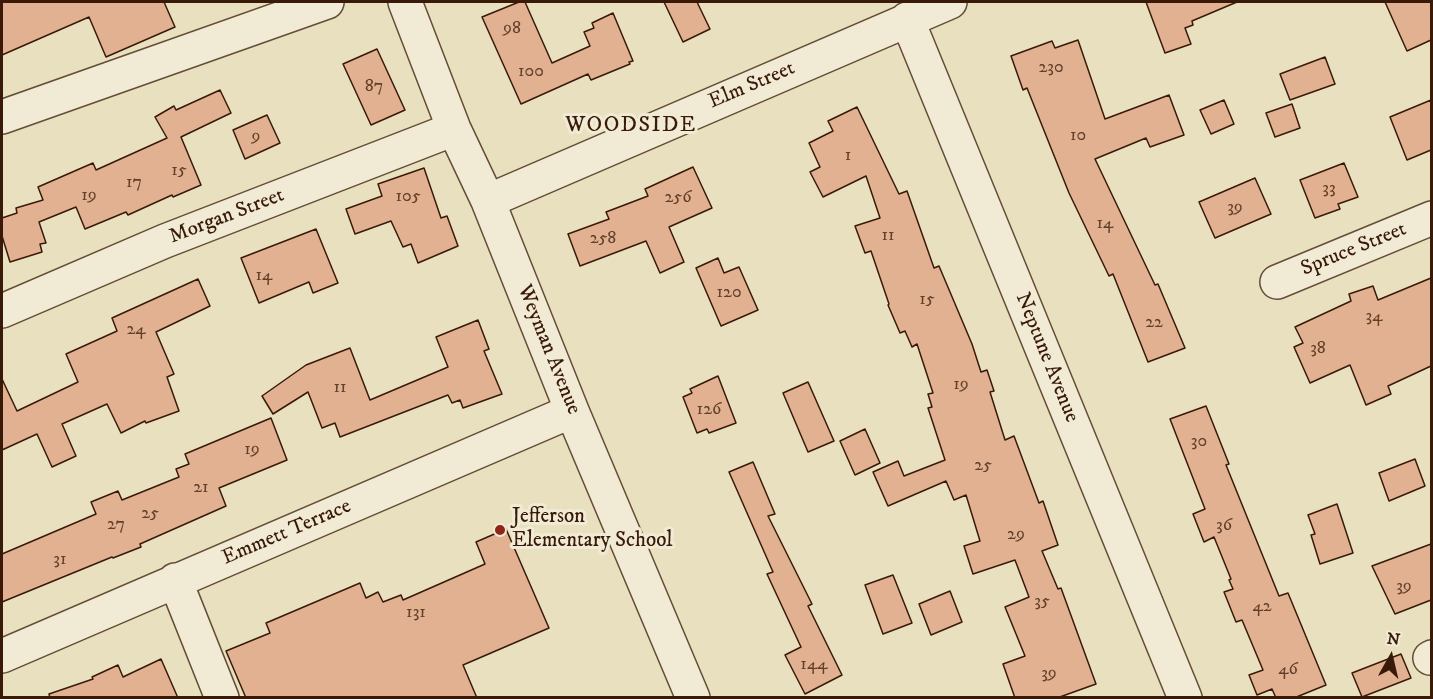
<!DOCTYPE html>
<html>
<head>
<meta charset="utf-8">
<style>
  body { margin:0 }
  #map { position:relative; width:1433px; height:699px; overflow:hidden; background:#e9e0bf; font-family:"IM FELL DW Pica",serif }
  canvas { display:block }
  .frame { position:absolute; inset:0; border:3px solid #391a08; pointer-events:none }
  .north { position:absolute; left:1361px; top:627px; width:60px; height:60px; -webkit-text-stroke:4px #f1ebd5; paint-order:stroke; rotate:8deg; font-size:16px; font-weight:700; line-height:24px; text-align:center; color:#391a08 }
  .north::after { content:''; display:block; margin:auto; width:21px; height:27px; background:#391a08; clip-path:polygon(50% 0,100% 100%,50% 72%,0 100%) }
</style>
</head>
<body>
<div id="map">
<canvas width="1433" height="699"></canvas>
<div class="frame"></div>
<div class="north">N</div>
</div>
<script>
const g = document.querySelector('canvas').getContext('2d');
g.lineJoin = 'round';
function fillPath(path, color) {
  g.fillStyle = color;
  g.fill(path, 'evenodd');
}
function trace(path, color, width, dash) {
  g.strokeStyle = color;
  g.lineWidth = width;
  g.lineCap = dash ? 'butt' : 'round';
  g.setLineDash(dash || []);
  g.stroke(path);
}
function label(font, color, halo, rows, align = 'center') {
  g.font = font + ' "IM FELL DW Pica",serif';
  g.lineWidth = 6;
  g.setLineDash([]);
  g.textBaseline = 'middle';
  g.strokeStyle = halo;
  g.fillStyle = color;
  for (const [text, x, y, turn = 0] of rows) {
    g.save();
    g.translate(x, y);
    g.rotate((+turn || 0) * Math.PI / 180);
    g.textAlign = isNaN(turn) ? turn : align;
    if (halo) g.strokeText(text, 0, 0);
    g.fillText(text, 0, 0);
    g.restore();
  }
}
const building = new Path2D(`
  M 2,2 L 164,2 L 175,27 L 106,57 L 89,17 L 2,55 Z
  M 519,2 L 525,2 L 552,63 L 590,46 L 584,32 L 594,28 L 592,23 L 613,13 L 633,61 L 629,62 L 630,64 L 591,80 L 588,74 L 521,104 L 482,17 Z
  M 664,2 L 697,2 L 710,29 L 683,42 Z
  M 1146,2 L 1237,2 L 1192,21 L 1193,25 L 1185,28 L 1191,44 L 1165,53 Z
  M 1385,2 L 1431,2 L 1431,40 L 1407,51 Z
  M 1078,40 L 1105,119 L 1169,95 L 1184,135 L 1150,147 L 1146,138 L 1095,159 L 1155,285 L 1158,284 L 1185,348 L 1148,362 L 1113,274 L 1109,276 L 1069,193 L 1027,88 L 1023,90 L 1011,56 L 1052,41 L 1055,48 Z
  M 377,49 L 405,110 L 371,125 L 343,64 Z
  M 1325,57 L 1335,84 L 1290,100 L 1280,74 Z
  M 220,90 L 231,113 L 181,137 L 201,185 L 173,197 L 172,195 L 128,215 L 126,212 L 85,229 L 76,207 L 39,222 L 46,243 L 40,244 L 42,252 L 10,262 L 2,236 L 2,218 L 17,213 L 16,208 L 43,200 L 38,187 L 93,163 L 96,170 L 167,138 L 155,117 L 174,106 L 176,110 Z
  M 1224,100 L 1234,124 L 1211,134 L 1200,110 Z
  M 1431,100 L 1431,150 L 1407,160 L 1390,117 Z
  M 1292,104 L 1300,128 L 1275,137 L 1266,113 Z
  M 857,107 L 899,194 L 907,191 L 934,268 L 939,266 L 972,344 L 981,372 L 987,370 L 994,391 L 990,392 L 1005,440 L 1014,436 L 1039,503 L 1043,501 L 1058,545 L 1042,551 L 1058,589 L 1061,588 L 1096,684 L 1057,698 L 1015,698 L 1003,664 L 1025,656 L 1005,607 L 1029,597 L 1015,560 L 973,574 L 964,546 L 980,541 L 966,495 L 954,500 L 946,481 L 888,506 L 873,472 L 898,461 L 904,476 L 945,460 L 928,408 L 932,407 L 928,394 L 933,393 L 917,344 L 912,347 L 905,331 L 900,333 L 888,305 L 889,304 L 871,251 L 865,253 L 855,226 L 880,218 L 866,176 L 823,197 L 810,172 L 820,167 L 809,143 L 833,131 L 828,121 Z
  M 267,115 L 280,143 L 245,159 L 233,130 Z
  M 1344,163 L 1358,197 L 1338,204 L 1340,209 L 1315,218 L 1300,180 Z
  M 693,167 L 712,208 L 669,227 L 684,262 L 660,273 L 646,241 L 580,266 L 568,234 L 609,219 L 606,212 L 648,196 L 645,189 Z
  M 424,168 L 441,218 L 447,216 L 458,246 L 418,263 L 411,244 L 403,247 L 391,221 L 355,234 L 346,209 L 382,196 L 378,184 Z
  M 1255,178 L 1271,214 L 1215,238 L 1199,202 Z
  M 316,229 L 338,283 L 313,293 L 309,282 L 259,303 L 241,258 Z
  M 718,258 L 724,273 L 739,267 L 758,310 L 721,326 L 696,268 Z
  M 1431,278 L 1431,366 L 1388,386 L 1391,394 L 1366,405 L 1350,365 L 1310,383 L 1294,347 L 1303,343 L 1295,327 L 1351,301 L 1349,294 L 1373,286 L 1378,300 Z
  M 198,279 L 210,306 L 156,332 L 174,374 L 167,377 L 179,411 L 146,423 L 145,421 L 121,433 L 107,404 L 62,424 L 76,456 L 52,467 L 37,434 L 2,450 L 2,379 L 17,411 L 78,382 L 66,354 L 117,331 L 112,318 Z
  M 478,320 L 489,349 L 484,351 L 502,394 L 463,408 L 460,400 L 452,403 L 448,395 L 340,437 L 335,423 L 322,428 L 308,392 L 273,414 L 262,396 L 306,365 L 350,348 L 370,400 L 448,367 L 436,337 Z
  M 718,376 L 736,423 L 709,433 L 707,429 L 697,433 L 683,397 L 692,393 L 690,389 Z
  M 808,382 L 834,441 L 808,452 L 783,393 Z
  M 1206,406 L 1229,464 L 1226,465 L 1279,596 L 1288,593 L 1326,685 L 1294,698 L 1276,698 L 1272,689 L 1257,695 L 1249,675 L 1263,670 L 1242,620 L 1236,622 L 1224,592 L 1233,589 L 1229,580 L 1231,579 L 1214,537 L 1204,542 L 1193,514 L 1205,509 L 1170,419 Z
  M 271,418 L 287,460 L 219,488 L 226,506 L 140,544 L 141,547 L 113,558 L 112,557 L 2,602 L 2,554 L 96,514 L 91,502 L 118,491 L 122,500 L 179,477 L 176,469 L 189,464 L 185,454 Z
  M 865,429 L 880,463 L 855,475 L 840,441 Z
  M 1415,459 L 1425,486 L 1389,501 L 1379,473 Z
  M 753,462 L 775,514 L 768,516 L 812,604 L 808,606 L 842,675 L 805,694 L 785,655 L 801,647 L 767,574 L 773,572 L 729,472 Z
  M 1337,504 L 1353,553 L 1320,564 L 1311,535 L 1315,534 L 1308,515 Z
  M 506,529 L 549,628 L 463,665 L 477,698 L 246,698 L 226,651 L 270,633 L 266,623 L 360,583 L 366,598 L 378,592 L 383,602 L 401,595 L 403,600 L 485,564 L 476,542 Z
  M 1431,544 L 1431,600 L 1395,614 L 1372,566 Z
  M 893,575 L 912,623 L 883,634 L 865,585 Z
  M 950,591 L 962,622 L 931,635 L 919,604 Z
  M 1401,654 L 1411,678 L 1362,697 L 1352,673 Z
  M 161,659 L 178,698 L 50,698 L 49,694 L 93,679 L 92,677 L 118,665 L 123,677 Z`);
const minor = new Path2D(`
  M 405,2 L 454,129 L 488,201 L 572,411 L 693,698
  M 907,19 L 1185,698
  M 2,117 L 327,2
  M 488,201 L 950,2
  M 1277,282 L 1432,218
  M 2,311 L 165,241 L 454,129
  M 175,580 L 222,698
  M 2,656 L 572,411
  M 1430,658 L 1432,657`);
const markers = [
  [500,530,6,"#8f2418"]
];
const numberNames = [
  ["98",512,29],
  ["230",1051,68],
  ["100",531,72],
  ["87",374,87],
  ["10",1078,136],
  ["9",256,137],
  ["1",848,156],
  ["15",179,171],
  ["17",134,183],
  ["33",1329,189],
  ["19",89,196],
  ["105",408,197],
  ["256",678,198],
  ["39",1235,208],
  ["14",1105,224],
  ["11",888,236],
  ["258",603,239],
  ["14",264,276],
  ["120",729,293],
  ["15",927,300],
  ["34",1374,317],
  ["22",1154,323],
  ["24",136,330],
  ["38",1318,349],
  ["19",961,385],
  ["11",340,388],
  ["126",709,410],
  ["30",1199,442],
  ["19",252,450],
  ["25",983,466],
  ["21",201,488],
  ["25",150,514],
  ["27",116,525],
  ["36",1224,526],
  ["29",1016,535],
  ["31",60,560],
  ["39",1404,587],
  ["35",1042,602],
  ["42",1262,607],
  ["131",416,613],
  ["144",814,665],
  ["46",1288,670],
  ["39",1049,674]
];
const streetNames = [
  ["Elm Street",752,86,-23],
  ["Morgan Street",227,217,-21],
  ["Spruce Street",1354,250,-22],
  ["Weyman Avenue",548,350,68],
  ["Neptune Avenue",1046,358,68],
  ["Emmett Terrace",287,533,-23]
];
const poiNames = [
  ["Jefferson",512,518],
  ["Elementary School",512,542]
];
const neighbourhoodNames = [
  ["WOODSIDE",631,126]
];
fillPath(building, '#e1b191');
trace(building, '#391a08', 1.5);
trace(minor, '#654c36', 36);
trace(minor, '#f1ebd5', 33);
for (const [x, y, r, color] of markers) {
  const dot = new Path2D();
  dot.arc(x, y, r, 0, 2 * Math.PI);
  g.fillStyle = color;
  g.fill(dot);
  trace(dot, '#f1ebd5', 2);
}
label('18px', '#63402a', null, numberNames);
label('21px', '#391a08', '#f1ebd5', streetNames);
label('21px', '#391a08', '#f1ebd5', poiNames, 'left');
g.letterSpacing = '1.5px';
label('22px', '#391a08', '#f1ebd5', neighbourhoodNames);
g.letterSpacing = '0px';
</script>
</body>
</html>
